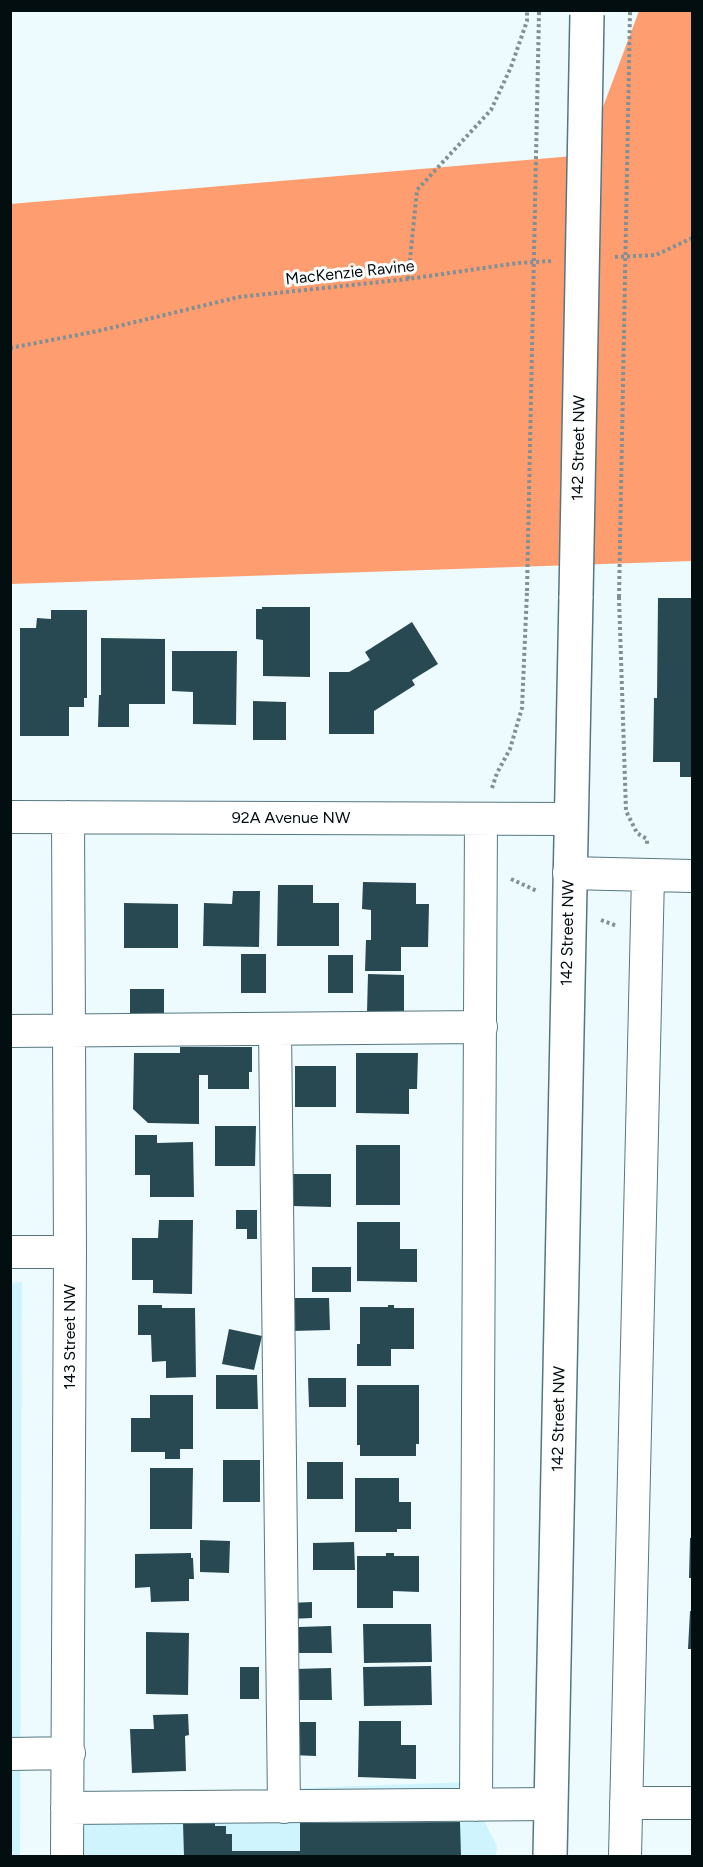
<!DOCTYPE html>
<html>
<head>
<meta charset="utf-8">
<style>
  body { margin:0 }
  #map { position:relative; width:703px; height:1867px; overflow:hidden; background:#edfbff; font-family:Figtree,sans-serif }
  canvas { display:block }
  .frame { position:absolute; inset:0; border:12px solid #030e11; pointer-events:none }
</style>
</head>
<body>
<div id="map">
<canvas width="703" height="1867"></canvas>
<div class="frame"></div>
</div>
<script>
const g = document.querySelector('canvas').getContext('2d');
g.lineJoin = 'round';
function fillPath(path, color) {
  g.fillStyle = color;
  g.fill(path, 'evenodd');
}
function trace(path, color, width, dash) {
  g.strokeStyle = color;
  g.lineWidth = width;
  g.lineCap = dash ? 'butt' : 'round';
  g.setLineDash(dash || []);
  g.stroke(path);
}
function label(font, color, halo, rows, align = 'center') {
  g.font = font + ' Figtree,sans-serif';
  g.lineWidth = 6;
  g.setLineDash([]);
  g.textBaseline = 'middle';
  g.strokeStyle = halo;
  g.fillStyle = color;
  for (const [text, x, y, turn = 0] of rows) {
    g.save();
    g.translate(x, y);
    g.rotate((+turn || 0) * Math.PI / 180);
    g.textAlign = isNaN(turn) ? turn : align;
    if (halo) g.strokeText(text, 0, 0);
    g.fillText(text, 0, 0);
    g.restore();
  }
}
const built = new Path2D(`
  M 22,1282 L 20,1856 L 10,1856 L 10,1283 Z
  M 468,1782 L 476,1805 L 497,1846 L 496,1856 L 83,1856 L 82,1796 Z`);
const forest = new Path2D(`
  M 639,11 L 692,11 L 692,561 L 11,584 L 10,204 L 585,155 Z`);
const building = new Path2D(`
  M 658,598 L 692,598 L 692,777 L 680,777 L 680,762 L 653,762 L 654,698 L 657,698 Z
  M 262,607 L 310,607 L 310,677 L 263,676 L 263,640 L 256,639 L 256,609 L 262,609 Z
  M 51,610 L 87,610 L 87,698 L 84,698 L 84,707 L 69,707 L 69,736 L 20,736 L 20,628 L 36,628 L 37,618 L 51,619 Z
  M 412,622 L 438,664 L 412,680 L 415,685 L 374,711 L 374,734 L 329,734 L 329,672 L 349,672 L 370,660 L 365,652 Z
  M 101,638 L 165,639 L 165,704 L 129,704 L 129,727 L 98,727 L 99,695 L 101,695 Z
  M 172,651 L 237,651 L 236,725 L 193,724 L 193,692 L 172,691 Z
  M 253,701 L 286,702 L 286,740 L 253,740 Z
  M 363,882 L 416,883 L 416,904 L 429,904 L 428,947 L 401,947 L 401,971 L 365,971 L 366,940 L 371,940 L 371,910 L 362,909 Z
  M 278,885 L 313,885 L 313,903 L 339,903 L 339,946 L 277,946 Z
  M 233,891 L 260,891 L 259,947 L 203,946 L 204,903 L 232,904 Z
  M 124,903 L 178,904 L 178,948 L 124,948 Z
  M 241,954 L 266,954 L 266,993 L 241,993 Z
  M 328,955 L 353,955 L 353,993 L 328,993 Z
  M 368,974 L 404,975 L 404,1012 L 367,1012 Z
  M 130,989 L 164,989 L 164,1014 L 130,1013 Z
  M 180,1047 L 252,1047 L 252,1072 L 249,1072 L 249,1089 L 208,1089 L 208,1075 L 199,1075 L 199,1124 L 148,1123 L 133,1109 L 134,1053 L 180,1053 Z
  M 356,1053 L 418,1053 L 417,1089 L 409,1089 L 409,1114 L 356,1113 Z
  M 295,1066 L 336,1066 L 336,1107 L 295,1107 Z
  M 215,1126 L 256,1126 L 255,1166 L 215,1166 Z
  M 135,1135 L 157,1135 L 157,1143 L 193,1142 L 194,1197 L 150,1197 L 150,1175 L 135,1175 Z
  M 356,1145 L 400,1145 L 400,1205 L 356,1205 Z
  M 292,1174 L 331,1174 L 331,1207 L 292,1206 Z
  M 236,1210 L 257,1210 L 257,1239 L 247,1239 L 247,1229 L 236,1229 Z
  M 159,1220 L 193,1220 L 192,1294 L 153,1293 L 153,1280 L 132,1280 L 132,1238 L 158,1238 Z
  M 357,1222 L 400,1222 L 400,1249 L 417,1249 L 417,1282 L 357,1281 Z
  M 312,1267 L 351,1267 L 351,1292 L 312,1292 Z
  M 292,1298 L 329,1298 L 330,1330 L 292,1331 Z
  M 138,1305 L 162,1305 L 162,1308 L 195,1308 L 196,1377 L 166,1378 L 166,1361 L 152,1362 L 151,1335 L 138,1335 Z
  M 388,1305 L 394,1305 L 394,1308 L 414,1308 L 414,1349 L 391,1349 L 391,1366 L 357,1366 L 357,1344 L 360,1344 L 360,1307 L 388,1307 Z
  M 229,1329 L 262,1336 L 254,1370 L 222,1364 Z
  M 216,1375 L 257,1375 L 258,1409 L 216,1409 Z
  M 308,1378 L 346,1378 L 346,1407 L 309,1407 Z
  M 357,1385 L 419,1385 L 419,1444 L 416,1444 L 416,1456 L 360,1456 L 360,1445 L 357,1445 Z
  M 150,1395 L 193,1395 L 193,1449 L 180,1449 L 180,1459 L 165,1459 L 165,1452 L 131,1452 L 131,1418 L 150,1418 Z
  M 223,1460 L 260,1460 L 260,1502 L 223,1502 Z
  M 307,1462 L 343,1462 L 343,1499 L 307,1499 Z
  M 150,1468 L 193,1468 L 192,1529 L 150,1529 Z
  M 355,1478 L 399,1478 L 399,1502 L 411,1502 L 411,1529 L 397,1529 L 397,1532 L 355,1532 Z
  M 690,1538 L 692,1538 L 692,1578 L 689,1578 Z
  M 200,1540 L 230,1541 L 229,1573 L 200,1572 Z
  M 354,1542 L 355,1570 L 313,1570 L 313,1543 Z
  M 191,1553 L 191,1558 L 193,1558 L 194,1579 L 189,1579 L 189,1601 L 151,1602 L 150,1587 L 135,1588 L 135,1554 Z
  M 386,1553 L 394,1553 L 394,1556 L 419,1556 L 419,1592 L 393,1591 L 393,1608 L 357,1608 L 357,1556 L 386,1556 Z
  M 312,1602 L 312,1618 L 290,1619 L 290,1603 Z
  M 690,1611 L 692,1611 L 692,1649 L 688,1649 Z
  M 363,1624 L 431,1624 L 432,1662 L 364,1663 Z
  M 331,1626 L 332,1653 L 298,1653 L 298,1627 Z
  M 146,1632 L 189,1633 L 188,1695 L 146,1694 Z
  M 431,1666 L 432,1705 L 364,1706 L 363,1667 Z
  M 240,1667 L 259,1667 L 259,1699 L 240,1699 Z
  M 331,1668 L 332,1700 L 295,1700 L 295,1669 Z
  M 188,1714 L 189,1735 L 185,1736 L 186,1771 L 132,1773 L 130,1729 L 154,1729 L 153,1715 Z
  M 359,1721 L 401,1721 L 401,1745 L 416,1745 L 416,1779 L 358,1777 Z
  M 292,1722 L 316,1722 L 316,1756 L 292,1755 Z
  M 460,1822 L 461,1856 L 184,1856 L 183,1823 L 215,1823 L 215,1826 L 226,1826 L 226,1834 L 232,1834 L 232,1851 L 300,1851 L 300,1823 Z`);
const path = new Path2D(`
  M 630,12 L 630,10
  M 539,13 L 539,10
  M 615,257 L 656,255 L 692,238
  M 408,279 L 417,190 L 491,110 L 511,67 L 527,21 L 527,10
  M 10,348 L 98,331 L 239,297 L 408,279 L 518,263 L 551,261
  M 619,597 L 626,811 L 637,833 L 647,839 L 647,845
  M 492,788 L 497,773 L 510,749 L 522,708 L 527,591
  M 511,879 L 537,891
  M 601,920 L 617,926`);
const minor = new Path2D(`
  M 10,817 L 571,819
  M 569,873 L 692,876
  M 275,1029 L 284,1807
  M 10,1031 L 481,1027
  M 10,1252 L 70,1252
  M 10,1754 L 69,1753
  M 626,1803 L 692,1803
  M 476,1805 L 481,819
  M 67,1808 L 551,1804
  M 67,1856 L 70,1252 L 68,817
  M 625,1856 L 648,876`);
const major = new Path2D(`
  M 550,1856 L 576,596`);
const pathBridge = new Path2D(`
  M 527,591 L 539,13
  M 619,597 L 630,12`);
const majorBridge = new Path2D(`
  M 576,596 L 587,15`);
const streetNames = [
  ["MacKenzie Ravine",350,273,-6],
  ["142 Street NW",579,448,-89],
  ["92A Avenue NW",291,818],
  ["142 Street NW",568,933,-89],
  ["143 Street NW",70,1337,-90],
  ["142 Street NW",559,1419,-89]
];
fillPath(built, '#cff4fe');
fillPath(forest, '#fe9e70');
fillPath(building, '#284951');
trace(minor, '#567780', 34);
trace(major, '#567780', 36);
trace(path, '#828f93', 4, [3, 3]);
trace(minor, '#fff', 32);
trace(major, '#fff', 33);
trace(majorBridge, '#567780', 36, []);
trace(pathBridge, '#828f93', 4, [3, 3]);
trace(majorBridge, '#fff', 33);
label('16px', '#030e11', '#fff', streetNames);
</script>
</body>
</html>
